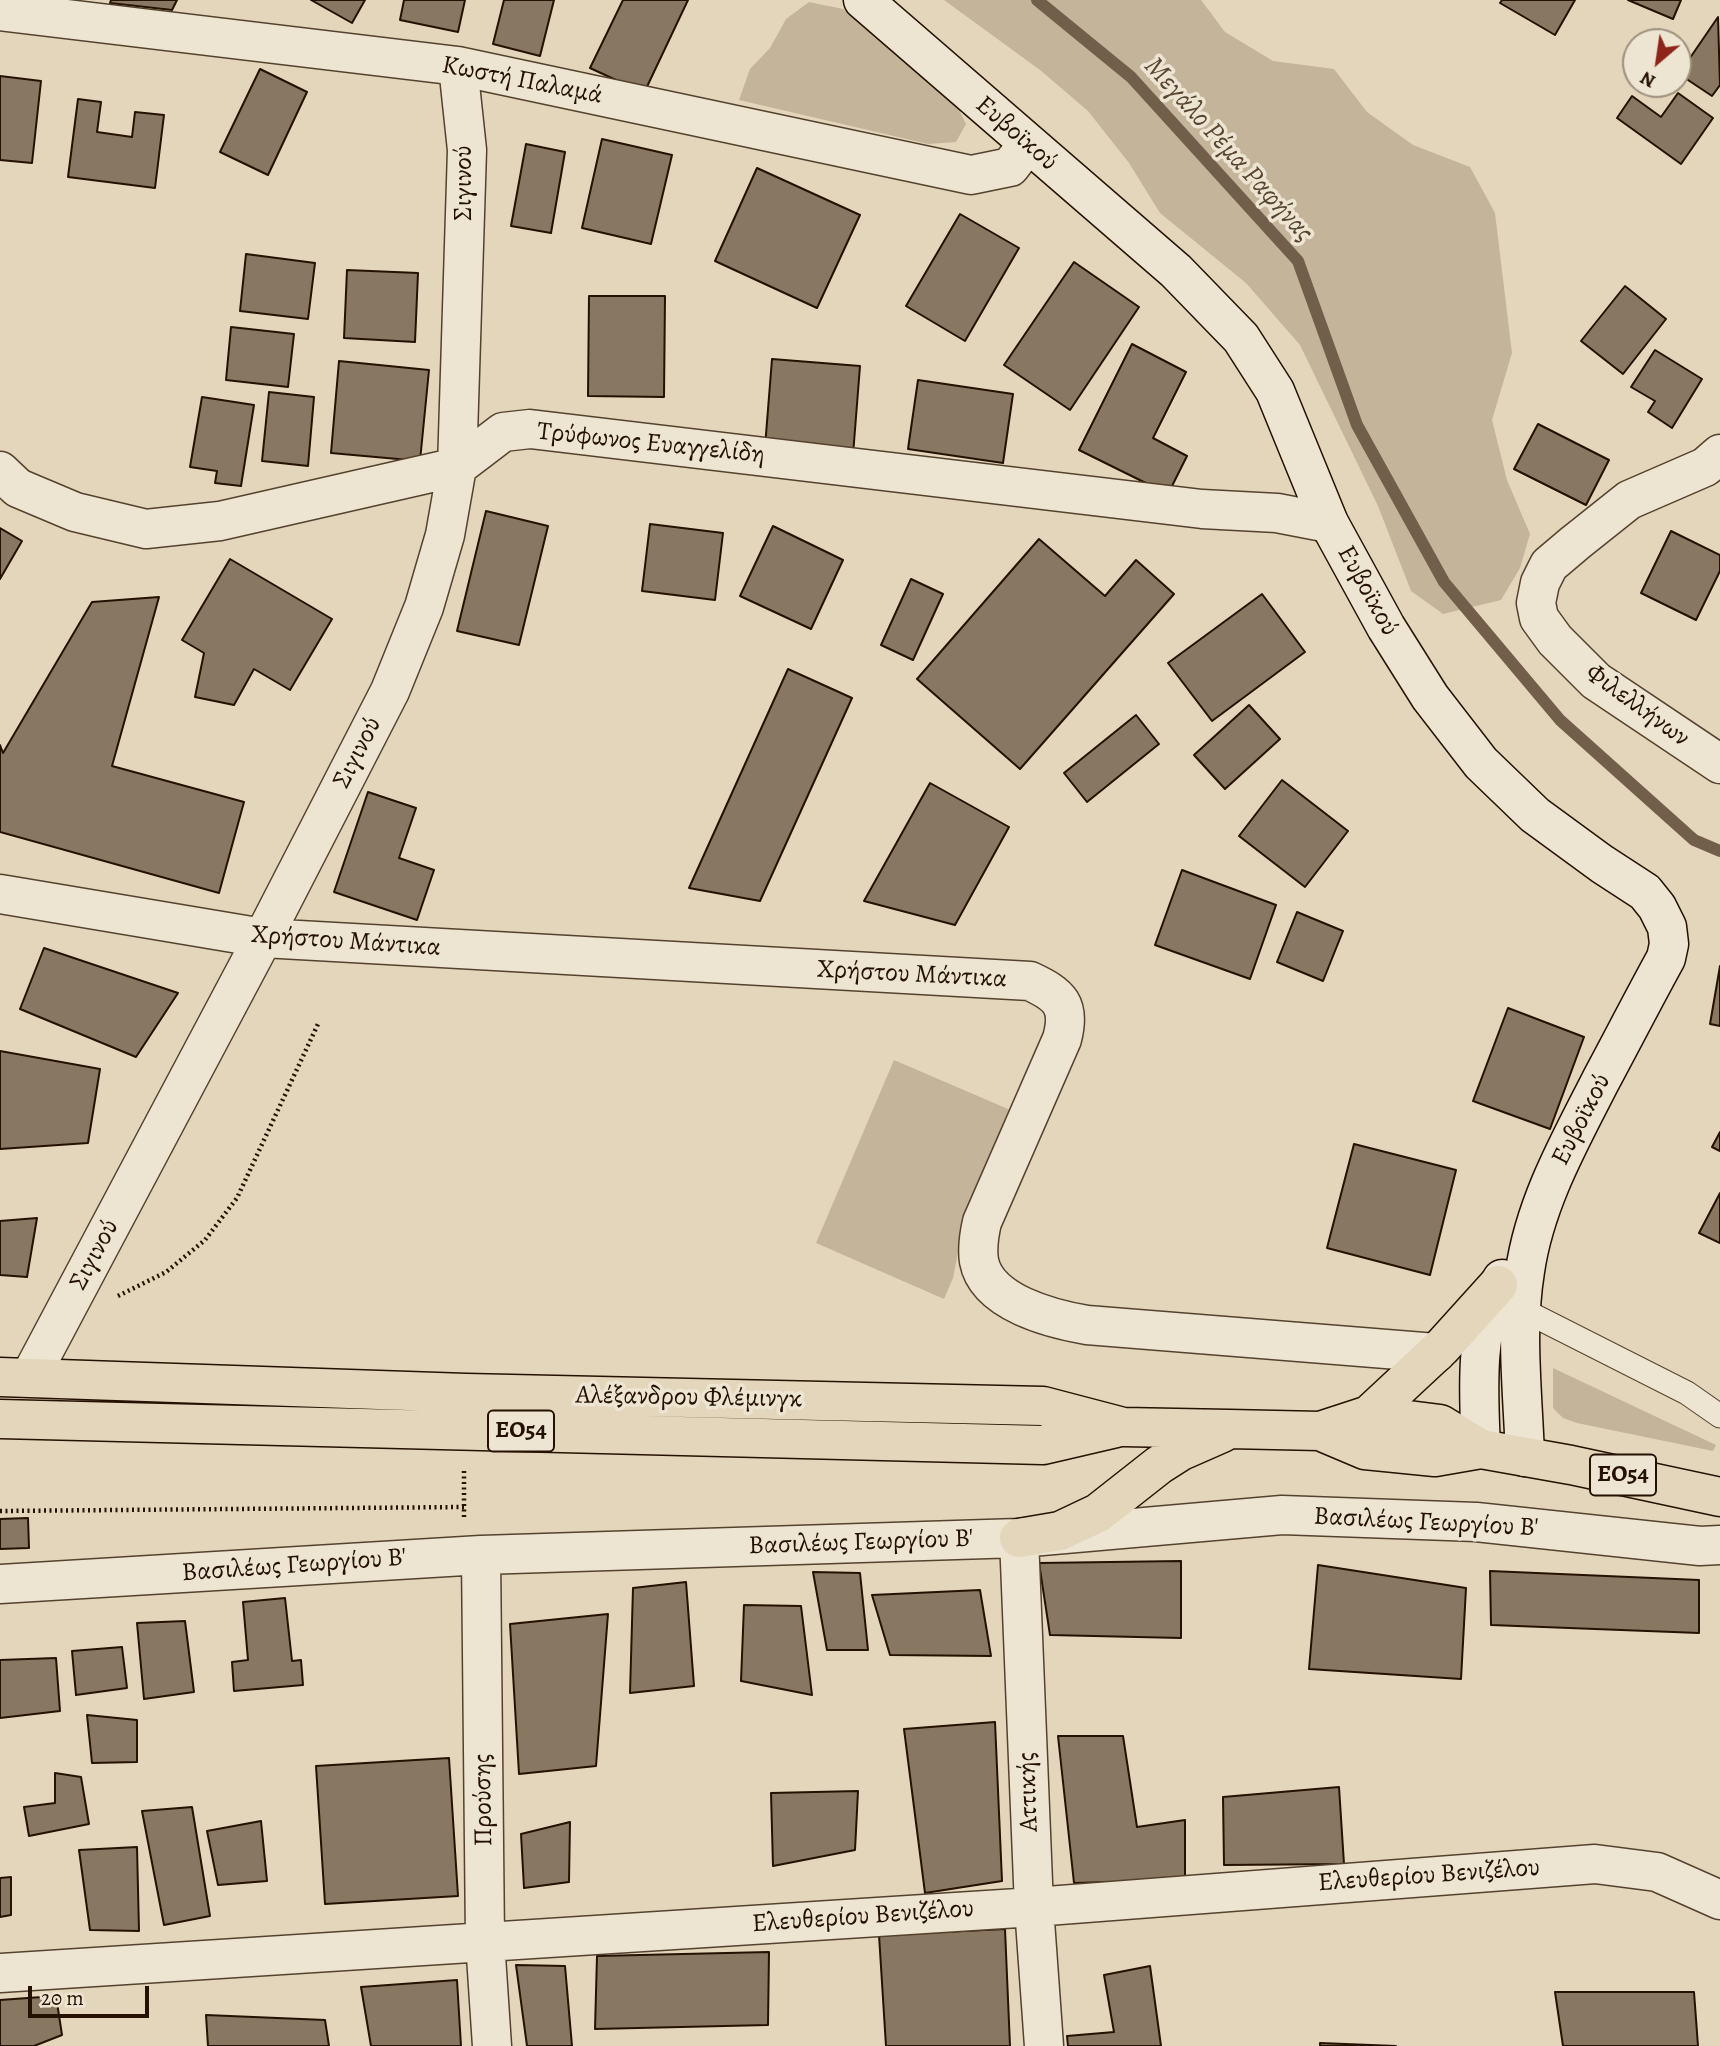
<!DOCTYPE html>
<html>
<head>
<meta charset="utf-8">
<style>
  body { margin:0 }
  #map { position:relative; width:1720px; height:2046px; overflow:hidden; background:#e4d6ba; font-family:Alegreya,serif }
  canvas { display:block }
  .north { position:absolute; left:1622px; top:28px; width:70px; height:70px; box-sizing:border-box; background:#ede4d2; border:2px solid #9d907e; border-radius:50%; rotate:209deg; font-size:19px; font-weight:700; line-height:28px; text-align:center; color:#251100 }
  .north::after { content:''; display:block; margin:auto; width:24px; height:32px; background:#8f2418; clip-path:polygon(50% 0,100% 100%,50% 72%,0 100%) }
  .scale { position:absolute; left:28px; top:1986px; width:121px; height:32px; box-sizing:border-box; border:4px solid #251100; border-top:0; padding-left:9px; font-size:21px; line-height:24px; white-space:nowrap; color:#251100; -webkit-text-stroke:5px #ede4d2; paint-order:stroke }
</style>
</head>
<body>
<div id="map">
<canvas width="1720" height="2046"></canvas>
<div class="north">N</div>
<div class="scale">20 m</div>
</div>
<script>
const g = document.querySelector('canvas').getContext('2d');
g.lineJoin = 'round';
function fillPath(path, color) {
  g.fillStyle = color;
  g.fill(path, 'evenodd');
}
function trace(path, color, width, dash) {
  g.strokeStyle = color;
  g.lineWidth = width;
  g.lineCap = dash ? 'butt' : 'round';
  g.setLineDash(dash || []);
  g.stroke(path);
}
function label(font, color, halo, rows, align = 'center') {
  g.font = font + ' Alegreya,serif';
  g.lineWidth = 7;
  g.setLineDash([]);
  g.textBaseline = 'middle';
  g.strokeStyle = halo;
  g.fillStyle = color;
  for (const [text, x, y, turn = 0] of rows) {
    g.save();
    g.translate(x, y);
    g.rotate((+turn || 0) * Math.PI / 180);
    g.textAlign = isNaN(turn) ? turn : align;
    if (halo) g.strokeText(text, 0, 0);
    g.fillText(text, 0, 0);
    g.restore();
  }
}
const green = new Path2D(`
  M 944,0 L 1201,0 L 1225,32 L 1273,61 L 1334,69 L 1367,112 L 1413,145 L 1470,167 L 1495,213 L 1512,353 L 1492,420 L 1507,480 L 1530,534 L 1520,568 L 1501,600 L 1443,614 L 1411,591 L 1378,506 L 1300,345 L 1246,283 L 1160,213 L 1129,163 L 1088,111 L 1040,70 Z
  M 809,2 L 843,9 L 956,104 L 966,124 L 956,142 L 928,144 L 739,100 L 750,69 L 770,48 L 786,19 Z
  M 894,1060 L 1015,1112 L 960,1242 L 953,1278 L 944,1299 L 816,1243 Z
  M 1553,1368 L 1716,1445 L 1713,1451 L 1577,1423 L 1563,1418 L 1553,1408 Z`);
const stream = new Path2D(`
  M 1037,0 L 1131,77 L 1298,261 L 1357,425 L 1444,582 L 1560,720 L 1694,840 L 1720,851`);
const building = new Path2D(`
  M 111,0 L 177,0 L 172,10 L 110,3 Z
  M 311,0 L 365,0 L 352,23 Z
  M 404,0 L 465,0 L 458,32 L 400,20 Z
  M 504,0 L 554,0 L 540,56 L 493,44 Z
  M 623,0 L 688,0 L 644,93 L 590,68 Z
  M 1502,0 L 1575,0 L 1555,35 L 1500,3 Z
  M 1628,0 L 1681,0 L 1673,19 Z
  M 1718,17 L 1720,85 L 1712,96 L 1679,74 Z
  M 260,69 L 307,92 L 268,175 L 220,152 Z
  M 0,76 L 41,81 L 32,163 L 0,160 Z
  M 1678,93 L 1713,118 L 1681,164 L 1617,118 L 1632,96 L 1661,117 Z
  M 78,99 L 101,102 L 97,132 L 132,137 L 135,112 L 164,115 L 155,188 L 68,177 Z
  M 602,139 L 672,155 L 651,244 L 582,228 Z
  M 526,144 L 565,152 L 551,233 L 511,226 Z
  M 757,168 L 860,215 L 817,308 L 715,261 Z
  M 960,214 L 1019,248 L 965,341 L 906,306 Z
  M 246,254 L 315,263 L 308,319 L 240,311 Z
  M 1074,262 L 1139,307 L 1070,410 L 1004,365 Z
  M 347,270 L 418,273 L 415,342 L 344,338 Z
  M 1625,286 L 1666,319 L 1623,374 L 1581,341 Z
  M 589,296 L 665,296 L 664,397 L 588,396 Z
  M 231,327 L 294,334 L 288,387 L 226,380 Z
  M 1132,344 L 1186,372 L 1153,438 L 1187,456 L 1168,494 L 1079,450 Z
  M 1655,350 L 1702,379 L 1672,428 L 1648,412 L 1655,401 L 1631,387 Z
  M 772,359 L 860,366 L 853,455 L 765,447 Z
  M 339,361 L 429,370 L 420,461 L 331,453 Z
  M 918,380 L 1013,394 L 1003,463 L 908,449 Z
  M 269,392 L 314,397 L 308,466 L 262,461 Z
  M 202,397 L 254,405 L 241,486 L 215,483 L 217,471 L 190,467 Z
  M 1538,424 L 1609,460 L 1586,505 L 1514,469 Z
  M 486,511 L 548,526 L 519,645 L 457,631 Z
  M 650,524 L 723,533 L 715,600 L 642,591 Z
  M 773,526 L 843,560 L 811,629 L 740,596 Z
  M 0,528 L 22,541 L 0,579 Z
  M 1671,531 L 1720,555 L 1720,571 L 1696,620 L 1641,593 Z
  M 1039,539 L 1105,596 L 1136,560 L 1174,594 L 1020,769 L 917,679 Z
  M 230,559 L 332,619 L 290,690 L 254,669 L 234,705 L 195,697 L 204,653 L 182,640 Z
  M 911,579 L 943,594 L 913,660 L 881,645 Z
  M 1262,594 L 1305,652 L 1212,721 L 1168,663 Z
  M 159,597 L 112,766 L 244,802 L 219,893 L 0,832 L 0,745 L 3,753 L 92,602 Z
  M 788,669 L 852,698 L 760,901 L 689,888 Z
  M 1249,705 L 1280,739 L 1225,789 L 1194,755 Z
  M 1136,715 L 1159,744 L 1087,802 L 1064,773 Z
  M 1282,780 L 1348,831 L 1305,887 L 1239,836 Z
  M 930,783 L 1009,827 L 955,925 L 864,901 Z
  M 368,792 L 416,808 L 399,858 L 434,870 L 417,920 L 334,892 Z
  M 1182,870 L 1276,905 L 1250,979 L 1155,945 Z
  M 1297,912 L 1343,931 L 1323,981 L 1277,962 Z
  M 44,948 L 178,993 L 136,1057 L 20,1009 Z
  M 1720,966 L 1720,1026 L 1710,1024 Z
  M 1508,1008 L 1584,1037 L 1550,1129 L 1473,1101 Z
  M 0,1051 L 100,1069 L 88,1143 L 0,1149 Z
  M 1720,1132 L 1720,1151 L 1712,1147 Z
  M 1354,1144 L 1456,1170 L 1430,1275 L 1327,1248 Z
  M 1720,1193 L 1720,1243 L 1699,1233 Z
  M 37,1218 L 27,1277 L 0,1275 L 0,1221 Z
  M 28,1518 L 29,1548 L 0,1549 L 0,1519 Z
  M 1181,1561 L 1181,1638 L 1050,1635 L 1039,1563 Z
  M 1318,1565 L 1466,1588 L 1461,1679 L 1309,1669 Z
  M 1490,1571 L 1699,1580 L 1699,1633 L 1491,1625 Z
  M 813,1572 L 860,1573 L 868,1650 L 827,1650 Z
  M 686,1582 L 694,1686 L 630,1693 L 633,1588 Z
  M 980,1590 L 991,1656 L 890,1655 L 872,1595 Z
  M 285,1598 L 292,1661 L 301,1660 L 303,1685 L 234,1691 L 232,1662 L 248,1660 L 243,1602 Z
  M 744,1605 L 801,1606 L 812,1695 L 741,1681 Z
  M 608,1614 L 596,1766 L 519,1774 L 510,1624 Z
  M 185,1621 L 194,1692 L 144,1699 L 137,1623 Z
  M 122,1647 L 127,1688 L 76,1695 L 72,1651 Z
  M 56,1658 L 60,1711 L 0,1718 L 0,1660 Z
  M 87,1715 L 137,1720 L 137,1762 L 92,1763 Z
  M 995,1722 L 1002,1881 L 925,1893 L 904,1729 Z
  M 1058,1736 L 1123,1736 L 1137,1827 L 1185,1820 L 1185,1880 L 1074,1883 Z
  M 449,1758 L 458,1896 L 325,1904 L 316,1766 Z
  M 55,1773 L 81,1777 L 89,1824 L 29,1836 L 24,1807 L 55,1803 Z
  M 1339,1787 L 1344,1864 L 1224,1865 L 1223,1797 Z
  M 858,1791 L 855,1850 L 773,1866 L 771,1793 Z
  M 192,1807 L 210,1916 L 164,1925 L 142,1811 Z
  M 261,1821 L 267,1881 L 218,1885 L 207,1831 Z
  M 570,1822 L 569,1882 L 524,1888 L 521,1834 Z
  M 137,1847 L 139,1931 L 90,1930 L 79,1850 Z
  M 11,1877 L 11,1915 L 0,1917 L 0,1878 Z
  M 1005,1929 L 1010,2046 L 886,2046 L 879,1935 Z
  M 769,1952 L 768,2025 L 595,2029 L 597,1956 Z
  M 516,1965 L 565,1966 L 572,2046 L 527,2046 Z
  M 1150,1966 L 1161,2046 L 1068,2046 L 1067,2036 L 1114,2032 L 1104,1975 Z
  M 457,1980 L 461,2046 L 371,2046 L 361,1987 Z
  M 1555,1992 L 1694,1992 L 1698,2046 L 1563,2046 Z
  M 56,1996 L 62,2035 L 34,2046 L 0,2046 L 0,2000 Z
  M 206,2015 L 325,2020 L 329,2046 L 208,2046 Z
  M 1320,2043 L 1396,2046 L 1320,2046 Z`);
const path = new Path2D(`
  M 118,1296 L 166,1272 L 205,1240 L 237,1198 L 318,1024
  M 0,1511 L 464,1507
  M 464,1517 L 464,1469`);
const lane = new Path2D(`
  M 1521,1309 L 1687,1393 L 1720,1416`);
const street = new Path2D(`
  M 0,11 L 458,66 L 971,175 L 1010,167 L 1028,144
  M 1720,454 L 1705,467 L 1629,500 L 1575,543 L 1549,565 L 1540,583 L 1536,603 L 1539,618 L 1555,640 L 1596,681 L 1720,764
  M 0,471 L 18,488 L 75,512 L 146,529 L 220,521 L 457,467 L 503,432 L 530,429 L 1202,509 L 1277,513 L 1329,523
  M 0,894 L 263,938 L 1030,981 C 1060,995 1071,1005 1062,1039 L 982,1222 C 979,1235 977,1248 979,1261 C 987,1303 1052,1319 1087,1325 L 1436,1353
  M 30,1377 L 263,938 L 390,691 L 424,607 L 445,535 L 457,467 L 467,150 L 458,66
  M 1019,1538 L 1034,1907 L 1044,2046
  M 481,1555 L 485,1941 L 492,2046
  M 0,1584 L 481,1555 L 1019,1538 L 1282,1515 L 1476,1522 L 1700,1546 L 1720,1545
  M 0,1973 L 1034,1907 L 1595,1864 L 1657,1872 L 1720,1900`);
const secondary = new Path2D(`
  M 863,0 L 1176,271 L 1241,338 L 1275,391 L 1329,523 L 1386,627 L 1430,697 L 1481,763 L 1535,815 L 1602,864 L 1645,892 L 1657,907 L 1667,927 L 1669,944 L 1666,958 C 1644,998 1623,1039 1601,1080 C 1570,1141 1535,1202 1525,1271 C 1515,1332 1523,1395 1525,1457
  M 1481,1449 C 1479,1397 1473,1325 1502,1279`);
const primary = new Path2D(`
  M 0,1377 L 466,1393 L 1043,1406 L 1123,1427 L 1229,1429 L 1320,1431 L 1369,1415 L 1440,1424 L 1481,1449
  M 1369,1415 L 1442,1347 L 1498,1285
  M 0,1419 L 1043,1445 L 1116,1428
  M 1320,1431 L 1365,1450 L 1435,1457 L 1481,1449 L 1571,1465 L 1720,1497
  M 1019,1538 L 1060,1531 L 1098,1513 L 1159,1465 L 1181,1451 L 1222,1433`);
const shields = [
  [521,1431,66],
  [1623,1475,66]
];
const shieldNames = [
  ["ΕΟ54",521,1431],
  ["ΕΟ54",1623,1475]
];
const streetNames = [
  ["Κωστή Παλαμά",522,81,11],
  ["Ευβοϊκού",1016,134,41],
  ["Σιγινού",465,183,-90],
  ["Τρύφωνος Ευαγγελίδη",651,444,6],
  ["Ευβοϊκού",1367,591,61],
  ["Φιλελλήνων",1637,706,36],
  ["Σιγινού",358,753,-63],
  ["Χρήστου Μάντικα",346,942,4],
  ["Χρήστου Μάντικα",912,975,3],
  ["Ευβοϊκού",1582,1120,-63],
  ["Σιγινού",95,1255,-62],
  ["Αλέξανδρου Φλέμινγκ",689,1398,1],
  ["Βασιλέως Γεωργίου Β'",1426,1523,3],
  ["Βασιλέως Γεωργίου Β'",861,1543,-2],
  ["Βασιλέως Γεωργίου Β'",294,1566,-4],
  ["Αττικής",1029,1792,-92],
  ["Προύσης",484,1800,-91],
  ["Ελευθερίου Βενιζέλου",1429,1876,-4],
  ["Ελευθερίου Βενιζέλου",863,1917,-4]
];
const waterNames = [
  ["Μεγάλο Ρέμα Ραφήνας",1228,150,48]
];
fillPath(green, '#c4b59a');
trace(stream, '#715f4a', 12);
fillPath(building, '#887761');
trace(building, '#251100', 2);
trace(lane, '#55422e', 25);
trace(street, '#55422e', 41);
trace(secondary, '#251100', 41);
trace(primary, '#251100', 41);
trace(path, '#251100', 4.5, [2, 3.5]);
trace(lane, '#ede4d2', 23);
trace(street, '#ede4d2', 38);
trace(secondary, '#ede4d2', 38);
trace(primary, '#e4d6ba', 38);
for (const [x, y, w] of shields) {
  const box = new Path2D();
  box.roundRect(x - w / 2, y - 20.5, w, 41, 5);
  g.fillStyle = '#ede4d2';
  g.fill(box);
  trace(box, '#251100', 2);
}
label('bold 24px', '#251100', null, shieldNames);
label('26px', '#251100', '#ede4d2', streetNames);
label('italic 28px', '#574531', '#ede4d2', waterNames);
</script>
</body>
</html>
